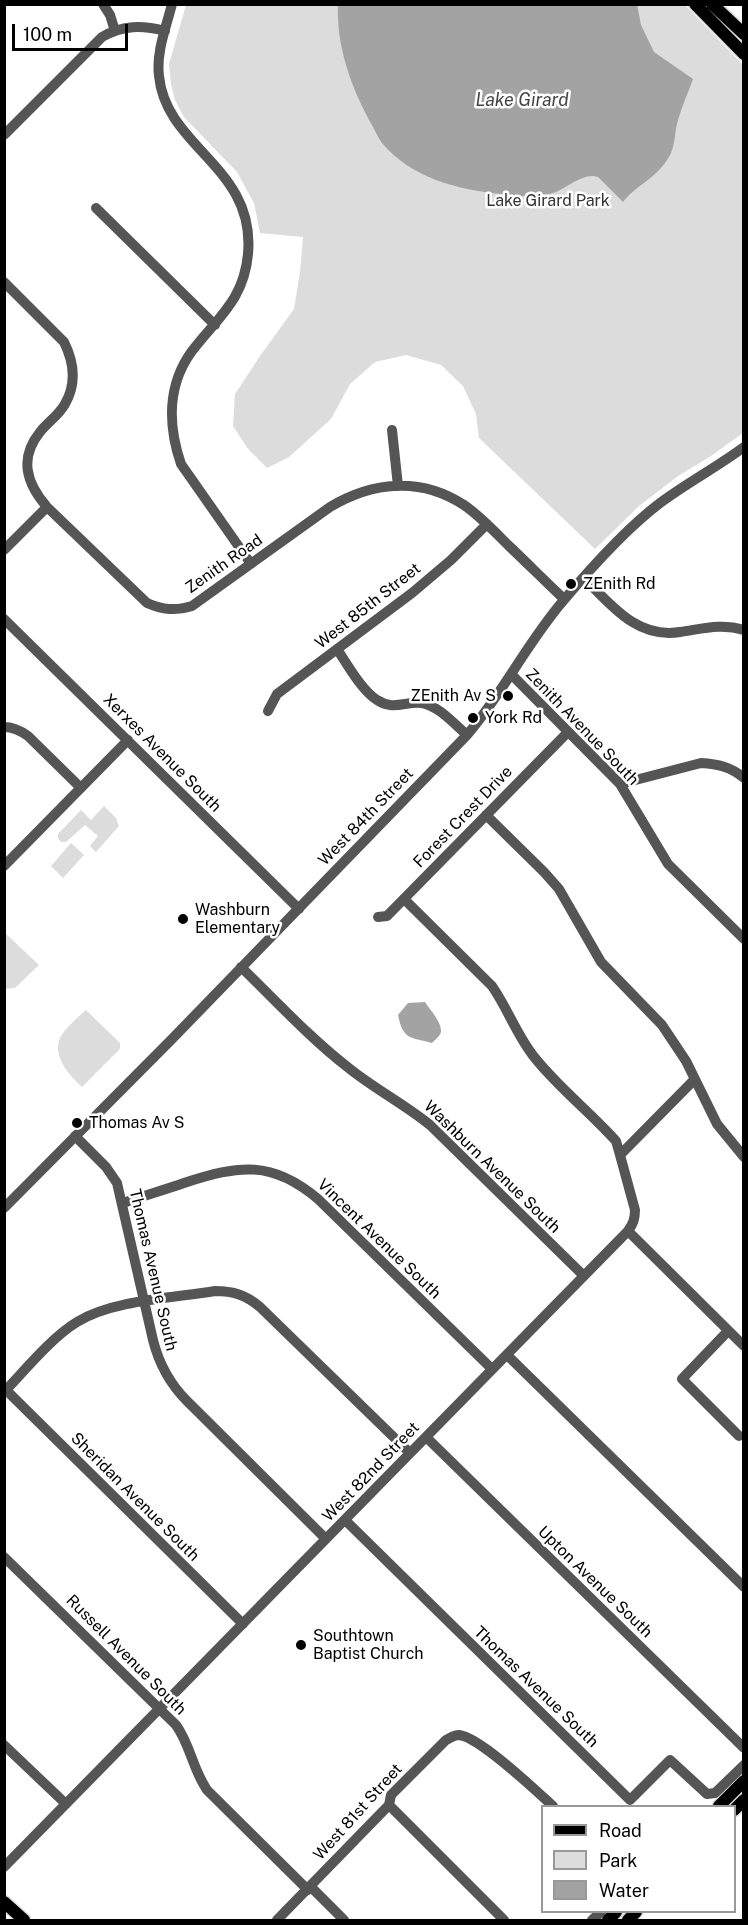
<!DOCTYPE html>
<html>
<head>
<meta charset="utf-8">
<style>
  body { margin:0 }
  #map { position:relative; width:748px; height:1925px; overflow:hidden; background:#fff; font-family:"Public Sans",sans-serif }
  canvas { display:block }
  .frame { position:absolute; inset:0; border:6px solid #000; pointer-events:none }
  .legend { position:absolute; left:541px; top:1805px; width:195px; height:108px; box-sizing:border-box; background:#fff; border:2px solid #999; margin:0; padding:8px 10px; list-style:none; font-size:18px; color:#000 }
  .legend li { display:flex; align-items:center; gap:12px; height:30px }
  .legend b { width:30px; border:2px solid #999 }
  .scale { position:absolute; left:12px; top:24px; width:116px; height:27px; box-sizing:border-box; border:3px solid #000; border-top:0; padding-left:8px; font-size:18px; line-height:21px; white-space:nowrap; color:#000; -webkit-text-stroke:4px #fff; paint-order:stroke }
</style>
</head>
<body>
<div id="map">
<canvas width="748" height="1925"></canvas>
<div class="frame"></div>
<ul class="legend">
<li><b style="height:8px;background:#000"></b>Road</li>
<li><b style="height:16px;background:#dcdcdc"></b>Park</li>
<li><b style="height:16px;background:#a3a3a3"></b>Water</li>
</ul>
<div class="scale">100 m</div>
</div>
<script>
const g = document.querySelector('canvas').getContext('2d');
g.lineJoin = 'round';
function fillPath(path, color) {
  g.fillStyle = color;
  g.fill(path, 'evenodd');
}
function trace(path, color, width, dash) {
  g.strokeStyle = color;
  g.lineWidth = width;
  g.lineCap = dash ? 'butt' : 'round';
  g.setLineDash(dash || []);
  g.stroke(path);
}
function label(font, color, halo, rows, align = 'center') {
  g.font = font + ' "Public Sans",sans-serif';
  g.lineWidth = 5;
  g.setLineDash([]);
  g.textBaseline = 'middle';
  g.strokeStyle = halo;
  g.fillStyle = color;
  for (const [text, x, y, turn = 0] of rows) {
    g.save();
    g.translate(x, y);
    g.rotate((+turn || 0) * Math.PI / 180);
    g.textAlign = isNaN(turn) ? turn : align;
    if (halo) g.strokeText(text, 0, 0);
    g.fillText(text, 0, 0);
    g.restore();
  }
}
const green = new Path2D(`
  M 186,5 L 685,5 L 743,65 L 743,433 L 711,456 L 678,476 L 639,506 L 595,549 L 479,438 L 476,414 L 463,386 L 441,365 L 406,355 L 375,362 L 350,384 L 331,419 L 289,457 L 267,468 L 248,449 L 233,426 L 235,394 L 260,356 L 294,309 L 300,272 L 303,237 L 260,233 L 254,203 L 237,172 L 184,117 L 175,100 L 171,84 L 169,64 Z
  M 104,806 L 116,818 L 119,826 L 96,852 L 90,846 L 98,836 L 85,825 L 66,842 L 61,842 L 58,838 L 58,834 L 81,810 L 91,820 Z
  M 71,843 L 84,855 L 63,878 L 51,866 Z
  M 4,932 L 39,965 L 15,988 L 5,989 Z
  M 86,1010 L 120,1043 L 120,1049 L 82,1087 C 70,1076 52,1057 60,1038 C 66,1027 77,1018 86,1010 Z`);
const water = new Path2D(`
  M 637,4 L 641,25 L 654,52 L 693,79 C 688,93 682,106 678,120 C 674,133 676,148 667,160 C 656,178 634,187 623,202 L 598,177 C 584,172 568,187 556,192 C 549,195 537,196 529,196 C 520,197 510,195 501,194 C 459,190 411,178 382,143 C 378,138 376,132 373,127 C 352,90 336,47 338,4 Z
  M 425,1002 C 430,1010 442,1022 441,1032 C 440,1036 434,1041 432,1043 C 410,1037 403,1040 398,1015 L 408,1003 Z`);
const minor = new Path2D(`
  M 103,4 L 110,15 L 115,31
  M 172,4 C 166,28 156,52 159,76 C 166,148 256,167 248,254 C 244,300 217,318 192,351 C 167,385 168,426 181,464 L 251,564
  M 4,135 L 102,37 C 123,25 142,25 165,31
  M 96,208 L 215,325
  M 4,282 L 64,342 C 74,362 77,383 65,404 C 59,415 48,422 40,432 C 19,458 26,483 47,507 L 147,603 C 163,610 175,611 192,606 L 330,507 C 372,482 420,476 464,505 C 480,516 494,531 508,545 C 527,563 545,581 564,599
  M 392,430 L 398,486
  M 4,550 L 47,507
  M 584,578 C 611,605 637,639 680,632 C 702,629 721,623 744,630
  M 4,619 L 299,909
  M 337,649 C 347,664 362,691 377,700 C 394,711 405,701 422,703 C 439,706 454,724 467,735
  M 511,674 L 620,784 L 668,864 L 744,939
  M 268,711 L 277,694 L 412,593 L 451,560 L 487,524
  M 4,727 C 14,727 21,731 28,736 L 81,788
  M 620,784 L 701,763 C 718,764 731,767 744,778
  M 486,815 L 544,872 L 559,889 L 601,962 L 662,1025 L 686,1061 L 717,1124 L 744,1157
  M 4,866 L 128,740
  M 404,899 L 492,986 C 508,1009 517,1036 535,1058 C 559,1088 590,1112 616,1141 L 620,1155
  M 378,917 L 387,916 L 568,732
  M 241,967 C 277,1002 311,1039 350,1069 C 375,1089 404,1104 430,1125 L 584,1276
  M 75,1136 L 106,1167 L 117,1183 L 153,1340 C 159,1364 169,1383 187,1401 L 326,1539
  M 123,1203 C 143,1196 164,1190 184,1183 C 239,1165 272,1160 318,1199 L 492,1369
  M 4,1208 L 172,1039 L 467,735 C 503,693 527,643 563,601 C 590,569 627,528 660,503 C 687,483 717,467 744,447
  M 628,1231 L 744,1346
  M 728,1331 L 682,1379 L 739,1436
  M 507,1355 L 744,1587
  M 6,1390 L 243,1624
  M 4,1392 C 25,1370 52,1337 77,1322 C 113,1300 173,1298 215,1291 C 233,1291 246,1295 260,1307 L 410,1453
  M 426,1437 L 744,1748
  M 345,1520 L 630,1800 L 670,1760 L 707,1794 L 715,1793 L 744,1765
  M 4,1557 L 176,1725 C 191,1746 192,1768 207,1790 L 308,1890
  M 4,1745 L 66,1804
  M 389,1805 L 504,1920
  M 4,1867 L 628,1231 C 633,1224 635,1219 635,1210 L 620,1155 L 695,1079
  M 311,1887 L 344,1920
  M 277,1920 L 389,1805 L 391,1795 L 446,1740 C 450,1738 454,1735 459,1735 C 480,1737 536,1791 553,1806
  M 592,1920 L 601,1912`);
const major = new Path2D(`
  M 695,4 L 744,54
  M 712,4 L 744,34
  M 719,1806 L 744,1781
  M 734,1810 L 744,1800
  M 4,1902 L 24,1920
  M 608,1920 L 616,1912
  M 628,1920 L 636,1912`);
const markers = [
  [571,584,6,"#000"],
  [508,696,6,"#000"],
  [473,718,6,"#000"],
  [183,919,6,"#000"],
  [77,1123,6,"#000"],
  [301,1645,6,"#000"]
];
const parkNames = [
  ["Lake Girard Park",548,201]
];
const streetNames = [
  ["Zenith Road",224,564,-35],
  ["West 85th Street",368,606,-38],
  ["Zenith Avenue South",582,727,46],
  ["Xerxes Avenue South",162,753,45],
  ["West 84th Street",366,817,-46],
  ["Forest Crest Drive",463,817,-46],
  ["Washburn Avenue South",492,1167,44],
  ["Vincent Avenue South",379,1239,44],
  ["Thomas Avenue South",153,1270,77],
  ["West 82nd Street",371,1472,-46],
  ["Sheridan Avenue South",135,1497,45],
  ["Upton Avenue South",595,1582,44],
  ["Russell Avenue South",126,1655,45],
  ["Thomas Avenue South",536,1687,44],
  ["West 81st Street",358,1812,-48]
];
const poiNames = [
  ["ZEnith Rd",583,584],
  ["ZEnith Av S",496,696,"right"],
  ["York Rd",485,718],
  ["Washburn",195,910],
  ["Elementary",195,928],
  ["Thomas Av S",89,1123],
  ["Southtown",313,1636],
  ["Baptist Church",313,1654]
];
const waterNames = [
  ["Lake Girard",522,100]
];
fillPath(green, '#dcdcdc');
fillPath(water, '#a3a3a3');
trace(major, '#dbdbdb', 15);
trace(minor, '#555', 10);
trace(major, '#000', 12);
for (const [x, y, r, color] of markers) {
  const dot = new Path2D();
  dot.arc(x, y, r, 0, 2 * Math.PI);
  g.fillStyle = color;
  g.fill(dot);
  trace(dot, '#fff', 2);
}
label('16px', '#333', '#fff', parkNames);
label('16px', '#000', '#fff', streetNames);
label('16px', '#000', '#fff', poiNames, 'left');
label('italic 18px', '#444', '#fff', waterNames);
</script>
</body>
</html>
